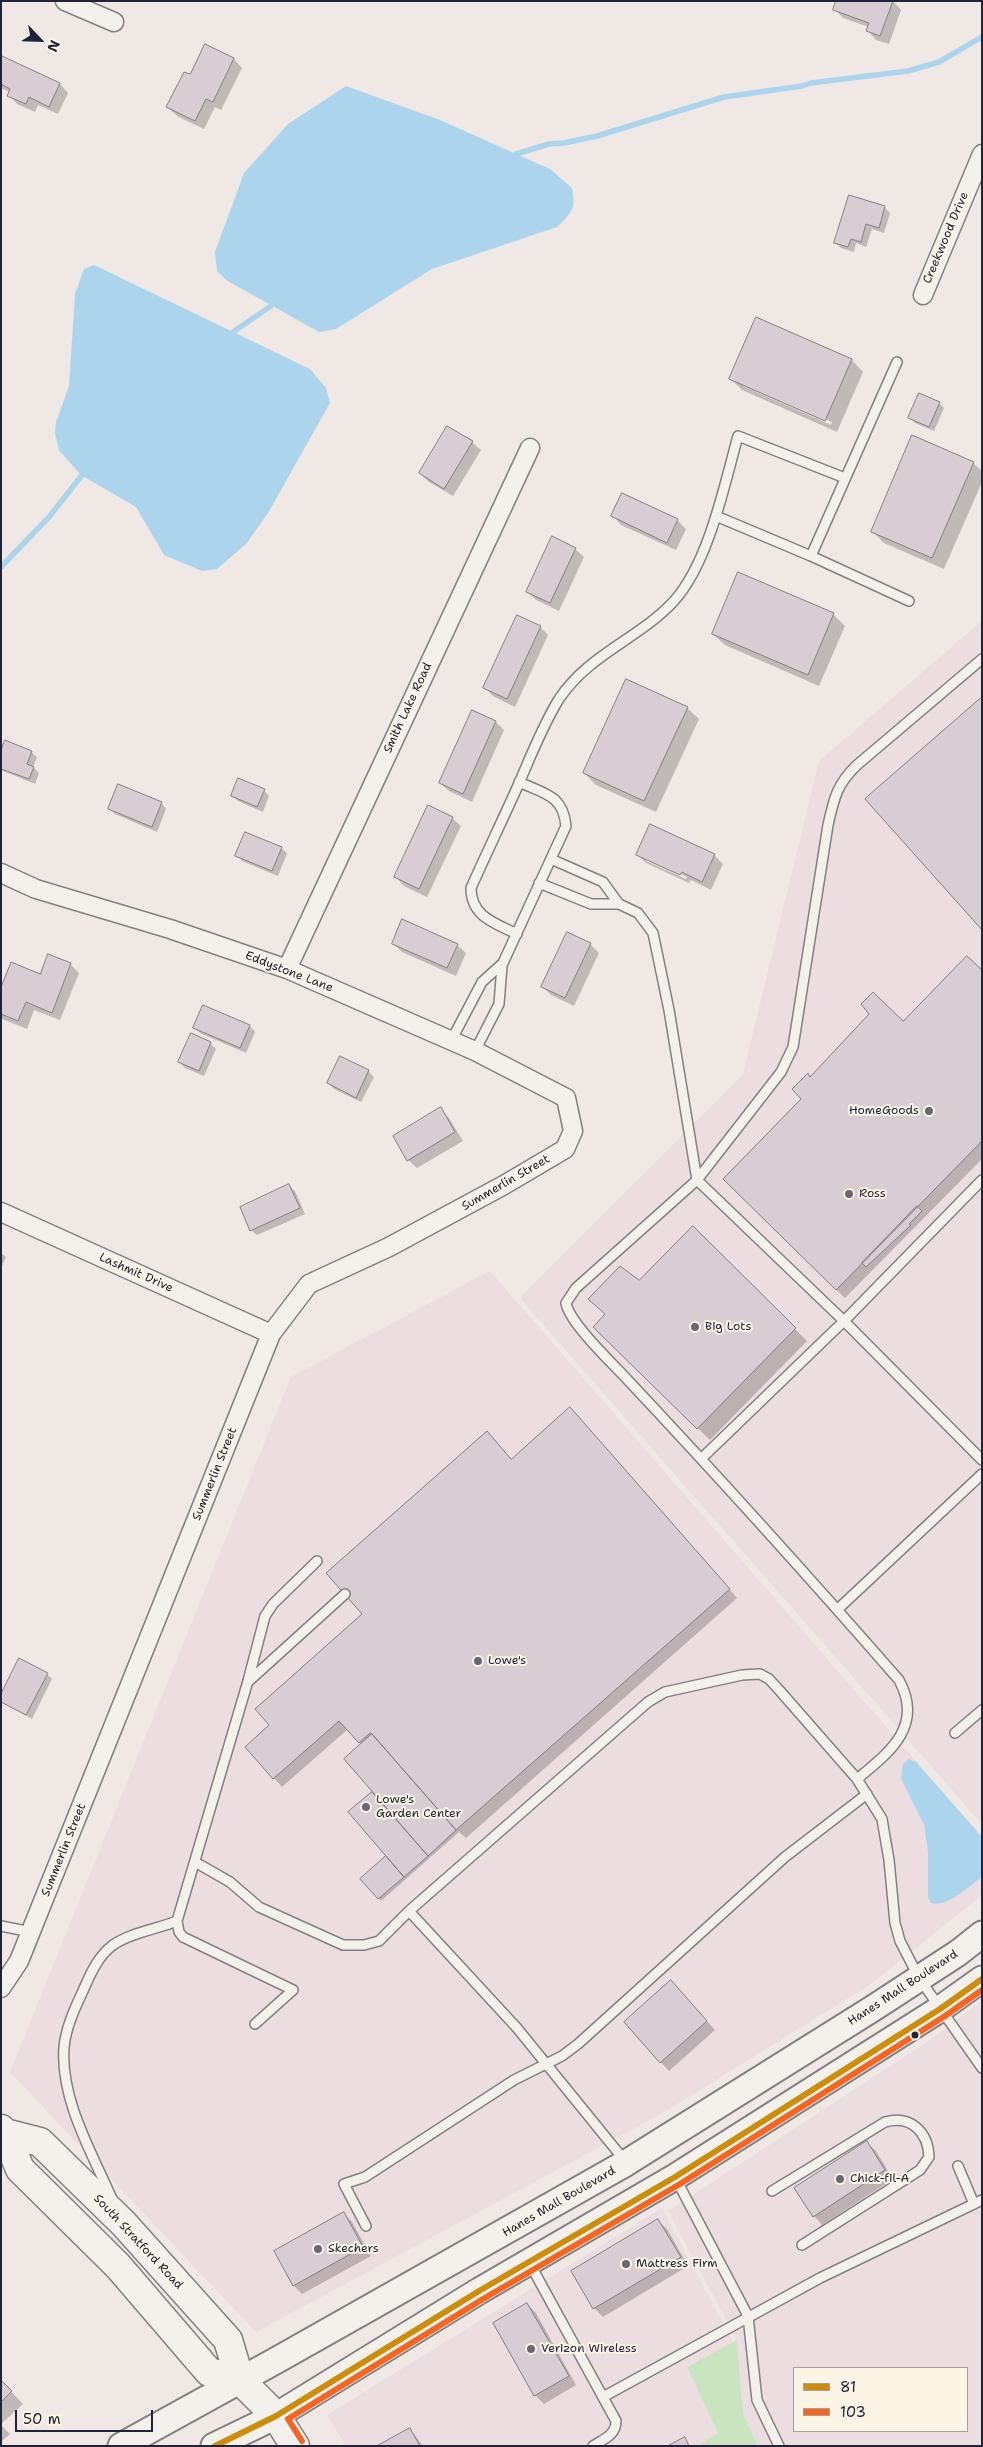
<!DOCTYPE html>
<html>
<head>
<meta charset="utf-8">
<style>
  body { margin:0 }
  #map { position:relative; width:983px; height:2447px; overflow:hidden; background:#efe8e5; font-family:"Shantell Sans",sans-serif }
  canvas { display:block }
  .frame { position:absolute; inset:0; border:2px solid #22223b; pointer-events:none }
  .legend { position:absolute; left:793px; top:2367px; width:175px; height:65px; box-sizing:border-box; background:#fcf5e5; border:1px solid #a5a1a1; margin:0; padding:6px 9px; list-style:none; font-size:15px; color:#22223b }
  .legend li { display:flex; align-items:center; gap:10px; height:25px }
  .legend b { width:25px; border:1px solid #a5a1a1 }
  .north { position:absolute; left:15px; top:15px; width:50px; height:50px; -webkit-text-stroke:4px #fcf5e5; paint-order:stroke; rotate:114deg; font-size:14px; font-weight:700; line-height:20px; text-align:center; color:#22223b }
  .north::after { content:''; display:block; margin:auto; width:18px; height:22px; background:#22223b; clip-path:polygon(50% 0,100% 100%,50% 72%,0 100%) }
  .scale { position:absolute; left:15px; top:2410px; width:138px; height:22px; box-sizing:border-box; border:2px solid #22223b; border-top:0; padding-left:6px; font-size:15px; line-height:18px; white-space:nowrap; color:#22223b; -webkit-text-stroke:4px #fcf5e5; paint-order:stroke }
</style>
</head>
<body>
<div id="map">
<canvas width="983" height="2447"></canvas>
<div class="frame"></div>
<ul class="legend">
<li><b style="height:6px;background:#cc8c0c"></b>81</li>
<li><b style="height:6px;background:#f26522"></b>103</li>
</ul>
<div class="north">N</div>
<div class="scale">50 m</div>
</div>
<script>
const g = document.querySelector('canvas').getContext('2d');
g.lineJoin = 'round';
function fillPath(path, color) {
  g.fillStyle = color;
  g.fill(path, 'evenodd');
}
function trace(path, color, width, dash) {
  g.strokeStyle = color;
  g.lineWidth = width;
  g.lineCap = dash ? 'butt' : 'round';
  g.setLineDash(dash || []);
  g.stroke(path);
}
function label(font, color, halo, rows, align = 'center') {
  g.font = font + ' "Shantell Sans",sans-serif';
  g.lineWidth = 4;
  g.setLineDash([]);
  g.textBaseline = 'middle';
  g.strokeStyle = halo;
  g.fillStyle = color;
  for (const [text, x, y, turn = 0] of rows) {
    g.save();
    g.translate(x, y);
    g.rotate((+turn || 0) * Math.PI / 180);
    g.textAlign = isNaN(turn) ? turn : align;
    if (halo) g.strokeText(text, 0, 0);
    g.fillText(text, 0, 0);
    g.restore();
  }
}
const built = new Path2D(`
  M 982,621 L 982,1824 L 520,1298 L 743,1074 L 819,761 Z
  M 490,1271 L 982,1837 L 982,1895 L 871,1984 L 661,2114 L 256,2332 L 10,2072 L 291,1377 Z
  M 982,2001 L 982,2446 L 758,2446 L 743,2413 L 737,2340 L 668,2211 L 927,2042 ZM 794,2368 L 967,2368 L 967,2431 L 794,2431 Z
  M 662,2208 L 733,2342 L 687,2367 L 719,2433 L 698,2446 L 346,2446 L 327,2415 Z`);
const green = new Path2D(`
  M 737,2340 L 743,2413 L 758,2446 L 698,2446 L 718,2433 L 687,2367 Z`);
const water = new Path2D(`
  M 346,86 L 440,120 L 516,154 L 550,169 L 572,188 C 576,208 572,213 557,227 L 432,269 L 336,329 L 319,332 L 226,280 L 217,271 L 215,252 L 244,173 L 288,124 Z
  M 94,265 L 310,369 L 326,388 L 330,403 L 268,513 L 246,544 L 217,569 L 202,571 L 164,555 L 136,507 L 81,475 L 59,450 L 55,433 L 56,422 L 69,386 L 75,294 L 84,269 Z
  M 909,1759 L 916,1762 L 982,1837 L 982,1877 C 969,1886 947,1908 931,1903 L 928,1897 L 928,1851 L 924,1825 L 901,1779 L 903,1764 Z`);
const shadow = new Path2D(`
  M 893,1 L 901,10 L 889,44 L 876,40 L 868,31 L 869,27 L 843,18 L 835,9 Z
  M 206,45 L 234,59 L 242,68 L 221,110 L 215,107 L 204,129 L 177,116 L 168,107 L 190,76 Z
  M 3,58 L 60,84 L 68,93 L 58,114 L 38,105 L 35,112 L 17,104 L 9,95 L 10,92 L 1,88 Z
  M 850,197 L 885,208 L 890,213 L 884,233 L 872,229 L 866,247 L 856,243 L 854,252 L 841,248 L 836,243 Z
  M 852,360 L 863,372 L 837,432 L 742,390 L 730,378 ZM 743,383 L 832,422 L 831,425 L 743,386 Z
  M 939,403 L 944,408 L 934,431 L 915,423 L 909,417 Z
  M 472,442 L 481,450 L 453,496 L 429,482 L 420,473 Z
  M 973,463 L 982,471 L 982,482 L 944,569 L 884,543 L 872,531 Z
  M 613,516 L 677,520 L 686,529 L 676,550 L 621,525 Z
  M 575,549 L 584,557 L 559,611 L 536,600 L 528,592 Z
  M 833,614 L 845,626 L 819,686 L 725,645 L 713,634 Z
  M 540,627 L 548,635 L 515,707 L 493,696 L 484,687 Z
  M 687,708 L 699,719 L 656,812 L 596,785 L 584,773 Z
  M 496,722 L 504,730 L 472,802 L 449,791 L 440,783 Z
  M 31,752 L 37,757 L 33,767 L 39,773 L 35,784 L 1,770 L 1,754 Z
  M 264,790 L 269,796 L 263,812 L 238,801 L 232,795 Z
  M 161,803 L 166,809 L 157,832 L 115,814 L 110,809 Z
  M 452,818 L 461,826 L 427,897 L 404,886 L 396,877 Z
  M 650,825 L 714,855 L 723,864 L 711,890 L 691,880 L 689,883 L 646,863 L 637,854 ZM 646,858 L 687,877 L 686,879 L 646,861 Z
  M 281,848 L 287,853 L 278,876 L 242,861 L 237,855 Z
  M 393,943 L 457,945 L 466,953 L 456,976 L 402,952 Z
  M 590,944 L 599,953 L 574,1006 L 551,995 L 543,987 Z
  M 48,956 L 70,964 L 79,973 L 60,1020 L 34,1010 L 27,1029 L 2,1019 L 1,991 L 41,975 Z
  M 982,971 L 982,1159 L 845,1298 L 725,1179 L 803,1099 L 811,1078 Z
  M 204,1006 L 250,1026 L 255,1032 L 246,1053 L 200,1033 L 195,1028 Z
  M 210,1043 L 216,1049 L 204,1076 L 185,1068 L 179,1062 Z
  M 368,1071 L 374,1077 L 361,1102 L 334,1089 L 329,1083 Z
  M 440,1109 L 449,1118 L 463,1141 L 417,1168 L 408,1160 Z
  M 289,1186 L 295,1191 L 305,1214 L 257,1235 L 251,1230 Z
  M 693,1228 L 807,1341 L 710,1440 L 594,1327 L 606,1315 L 589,1299 L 639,1282 Z
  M 1,1253 L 6,1257 L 1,1268 Z
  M 578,1417 L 737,1598 L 466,1838 L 459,1832 L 381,1901 L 362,1879 L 388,1857 L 349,1812 L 373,1792 L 362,1745 L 348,1729 L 282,1787 L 246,1747 L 271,1725 L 364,1614 L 512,1460 Z
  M 47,1674 L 52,1679 L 32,1719 L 1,1702 Z
  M 679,1990 L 715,2030 L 669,2071 L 625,2023 Z
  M 867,2143 L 876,2151 L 893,2179 L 822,2225 L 814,2216 Z
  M 344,2214 L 352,2222 L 371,2256 L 302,2294 L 294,2286 Z
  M 658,2221 L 667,2229 L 688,2266 L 603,2317 L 594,2308 Z
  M 527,2304 L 536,2313 L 576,2385 L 544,2404 L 535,2395 Z
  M 1,2381 L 23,2404 L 1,2424 Z
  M 1,2425 L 10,2434 L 1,2442 Z
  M 410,2429 L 423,2446 L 380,2446 Z`);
const stream = new Path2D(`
  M 515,161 L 516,154 L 549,144 L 564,143 L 597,136 L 724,97 L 802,86 L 811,83 L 908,71 L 939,62 L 982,37
  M 230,339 L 233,332 L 271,306 L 273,299
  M 1,567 L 49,517 L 86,470`);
const building = new Path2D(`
  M 836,1 L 893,1 L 880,36 L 866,31 L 869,23 L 833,10 Z
  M 205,44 L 234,58 L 213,102 L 206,99 L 195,121 L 166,107 L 184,72 L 190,74 Z
  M 2,56 L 60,83 L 49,107 L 29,97 L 26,104 L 7,96 L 10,89 L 1,84 Z
  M 849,195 L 885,206 L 879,228 L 866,224 L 861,242 L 851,239 L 848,247 L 834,243 Z
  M 756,317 L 852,359 L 825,421 L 729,379 Z
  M 919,393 L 940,402 L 929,427 L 908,418 Z
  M 447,426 L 473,441 L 444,489 L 419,473 Z
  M 912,435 L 974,462 L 932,558 L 871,532 Z
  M 622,493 L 678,519 L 667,543 L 611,516 Z
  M 552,536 L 576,548 L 550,603 L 526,592 Z
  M 738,572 L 834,613 L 808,675 L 712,634 Z
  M 517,615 L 541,626 L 507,699 L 483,688 Z
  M 626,679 L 688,707 L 644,801 L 583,773 Z
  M 982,697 L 982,930 L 865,799 Z
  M 472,710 L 496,721 L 463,794 L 439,783 Z
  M 5,740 L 32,751 L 27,764 L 34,767 L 29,779 L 1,769 L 1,751 Z
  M 238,778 L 265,789 L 257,807 L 231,796 Z
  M 118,784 L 162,802 L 152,827 L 108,809 Z
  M 428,805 L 453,817 L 419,889 L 394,877 Z
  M 650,824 L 715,854 L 702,882 L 682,872 L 680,875 L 636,855 Z
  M 245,832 L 282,847 L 272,871 L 235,856 Z
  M 402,919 L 458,944 L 447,968 L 392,944 Z
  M 567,932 L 591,943 L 565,998 L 541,987 Z
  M 48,954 L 71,963 L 52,1013 L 26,1002 L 18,1021 L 1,1014 L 1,987 L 11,962 L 40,974 Z
  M 967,956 L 982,970 L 982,1141 L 836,1290 L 723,1179 L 801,1099 L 792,1089 L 808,1073 L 810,1077 L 869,1014 L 861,1004 L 873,992 L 903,1021 Z
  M 203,1005 L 250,1025 L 240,1048 L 193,1028 Z
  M 191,1033 L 211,1042 L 199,1071 L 178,1062 Z
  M 340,1056 L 369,1070 L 356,1098 L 327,1083 Z
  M 441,1107 L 455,1132 L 407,1161 L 393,1136 Z
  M 289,1184 L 300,1208 L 250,1231 L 240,1207 Z
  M 917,1206 L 922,1211 L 909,1224 L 911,1225 L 866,1267 L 862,1263 Z
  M 693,1226 L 796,1328 L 697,1429 L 593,1327 L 605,1314 L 588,1299 L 620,1266 L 639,1280 Z
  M 570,1407 L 730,1589 L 456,1830 L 372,1734 L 370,1733 L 359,1743 L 339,1721 L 273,1779 L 245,1747 L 269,1725 L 255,1709 L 362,1614 L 326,1573 L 487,1431 L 511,1459 Z
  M 19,1658 L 48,1673 L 26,1715 L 1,1702 L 1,1694 Z
  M 372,1734 L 456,1830 L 428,1856 L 344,1759 Z
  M 372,1792 L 428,1856 L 404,1877 L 348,1812 Z
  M 386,1856 L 404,1877 L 378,1899 L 360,1879 Z
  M 671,1980 L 707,2021 L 660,2063 L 624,2022 Z
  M 867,2141 L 885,2170 L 813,2217 L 794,2188 Z
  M 344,2212 L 363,2247 L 293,2286 L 274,2251 Z
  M 658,2219 L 681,2257 L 593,2309 L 571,2271 Z
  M 527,2303 L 569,2376 L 534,2396 L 493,2323 Z
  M 1,2380 L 12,2391 L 1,2402 Z
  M 410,2428 L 420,2446 L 377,2446 Z
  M 685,2437 L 689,2446 L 668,2446 Z`);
const lane = new Path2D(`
  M 716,516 L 811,556 L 909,601
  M 811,556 L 897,362
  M 551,859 L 603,882 L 619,904
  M 539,883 L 591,904 L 619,904 L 638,913 L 653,933 L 669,1010 L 697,1180 L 844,1321 L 982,1460
  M 517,934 C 494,923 471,916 471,888 C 487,852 504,817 520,781 C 532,753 543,725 559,699 C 590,653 639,639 674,601 C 709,562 724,486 738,436 L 845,478
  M 451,1041 L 482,982 L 503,963 L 566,826 C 563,795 545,794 519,782
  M 475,1051 L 499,1004 L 502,966
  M 702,1458 L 844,1321 L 982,1180
  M 838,1609 L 982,1474
  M 249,1681 L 345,1594
  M 955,1733 L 982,1710
  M 857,1779 C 890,1752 924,1726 899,1680 C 809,1577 718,1476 624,1376 C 610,1361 569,1322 566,1303 L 576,1288 L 697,1180 L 781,1072 L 793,1047 L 828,825 C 834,798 837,784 857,765 L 982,659
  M 195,1862 L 230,1882 L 259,1907 L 343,1945 L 364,1945 L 379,1941 L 409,1911
  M 1,1926 L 31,1932
  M 255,2024 L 293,1990 L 183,1937 L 179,1932 L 177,1921 L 248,1681 L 265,1616 L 273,1604 L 317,1561
  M 625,2161 L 517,2028 L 409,1911 L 648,1702 L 665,1692 L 742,1675 L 760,1674 L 769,1679 L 780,1691 L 857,1779 L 882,1819 L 889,1860 L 895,1923 L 900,1941 L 919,1978 L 982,2068
  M 958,2166 L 974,2204
  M 676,2179 L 748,2316 L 757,2400 L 779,2446
  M 772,2191 L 885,2122 C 910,2115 928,2131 929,2157 L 920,2170 L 802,2245
  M 112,2199 C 92,2153 60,2099 64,2047 C 66,2028 74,2010 82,1993 C 90,1975 97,1957 113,1945 C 130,1933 157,1929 177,1921
  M 366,2226 L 344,2184 L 365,2177 L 514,2080 L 562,2056 L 578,2044 L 785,1857 L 867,1794
  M 530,2264 L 616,2421 C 616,2435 604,2439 593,2446
  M 603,2397 L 820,2278 L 982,2200`);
const street = new Path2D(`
  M 65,1 L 114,22
  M 923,295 L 982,154
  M 1,873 L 36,889 L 170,929 L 287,969 L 475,1051 L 566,1098 L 573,1131 L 565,1149 L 504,1185 L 389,1247 L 309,1284 L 271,1334 L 19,1961 L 1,1988
  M 287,969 L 530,448
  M 1,1212 L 271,1334`);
const secondary = new Path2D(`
  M 121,2446 L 277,2360 L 626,2163 L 872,2009 L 958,1953 L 982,1934
  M 214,2446 L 276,2416 L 479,2291 L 675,2177 L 940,2009 L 982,1979`);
const primary = new Path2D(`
  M 1,2129 L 5,2133 L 20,2169 L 118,2266 L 209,2372 L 240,2380
  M 5,2133 L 40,2142 L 124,2224 L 228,2340 L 240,2380 L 276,2416 L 295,2446`);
const bus1 = new Path2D(`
  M 215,2446 L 276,2416 L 479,2291 L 675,2177 L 940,2009 L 982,1979`);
const bus2 = new Path2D(`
  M 302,2441 L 288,2419 L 483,2299 L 680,2184 L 945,2016 L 982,1990`);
const markers = [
  [929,1111,5,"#6a6776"],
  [849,1194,5,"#6a6776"],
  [695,1327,5,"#6a6776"],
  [478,1661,5,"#6a6776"],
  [366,1807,5,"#6a6776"],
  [915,2035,4.5,"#22223b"],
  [840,2179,5,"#6a6776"],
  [318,2249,5,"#6a6776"],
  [626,2264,5,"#6a6776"],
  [531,2349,5,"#6a6776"]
];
const streetNames = [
  ["Creekwood Drive",946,238,-67],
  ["Smith Lake Road",408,708,-65],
  ["Eddystone Lane",289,972,21],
  ["Summerlin Street",506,1183,-30],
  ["Lashmit Drive",136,1273,24],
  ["Summerlin Street",215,1474,-68],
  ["Summerlin Street",64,1850,-68],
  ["Hanes Mall Boulevard",903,1988,-33],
  ["Hanes Mall Boulevard",559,2202,-30],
  ["South Stratford Road",138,2242,47]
];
const poiNames = [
  ["HomeGoods",919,1111,"right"],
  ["Ross",859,1194],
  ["Big Lots",705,1327],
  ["Lowe's",488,1661],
  ["Lowe's",376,1800],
  ["Garden Center",376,1814],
  ["Chick-fil-A",850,2179],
  ["Skechers",328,2249],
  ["Mattress Firm",636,2264],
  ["Verizon Wireless",541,2349]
];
fillPath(built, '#ecdde0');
fillPath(green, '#cbe4c0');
fillPath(water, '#add4ed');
fillPath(shadow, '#0003');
trace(stream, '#add4ed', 5.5);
fillPath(building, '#d7cdd3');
trace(building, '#838083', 1);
trace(lane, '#838083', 12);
trace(street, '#838083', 21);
trace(secondary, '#838083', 29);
trace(primary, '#838083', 31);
trace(lane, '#f4f0eb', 9);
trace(street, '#f4f0eb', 18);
trace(secondary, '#f4f0eb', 25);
trace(primary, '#f4f0eb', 28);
trace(bus1, '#cc8c0c', 6);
trace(bus2, '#f26522', 6);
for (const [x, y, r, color] of markers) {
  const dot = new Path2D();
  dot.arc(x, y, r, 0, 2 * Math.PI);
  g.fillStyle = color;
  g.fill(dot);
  trace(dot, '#fcf5e5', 2);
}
label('12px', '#22223b', '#fcf5e5', streetNames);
label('12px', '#22223b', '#fcf5e5', poiNames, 'left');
</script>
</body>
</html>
